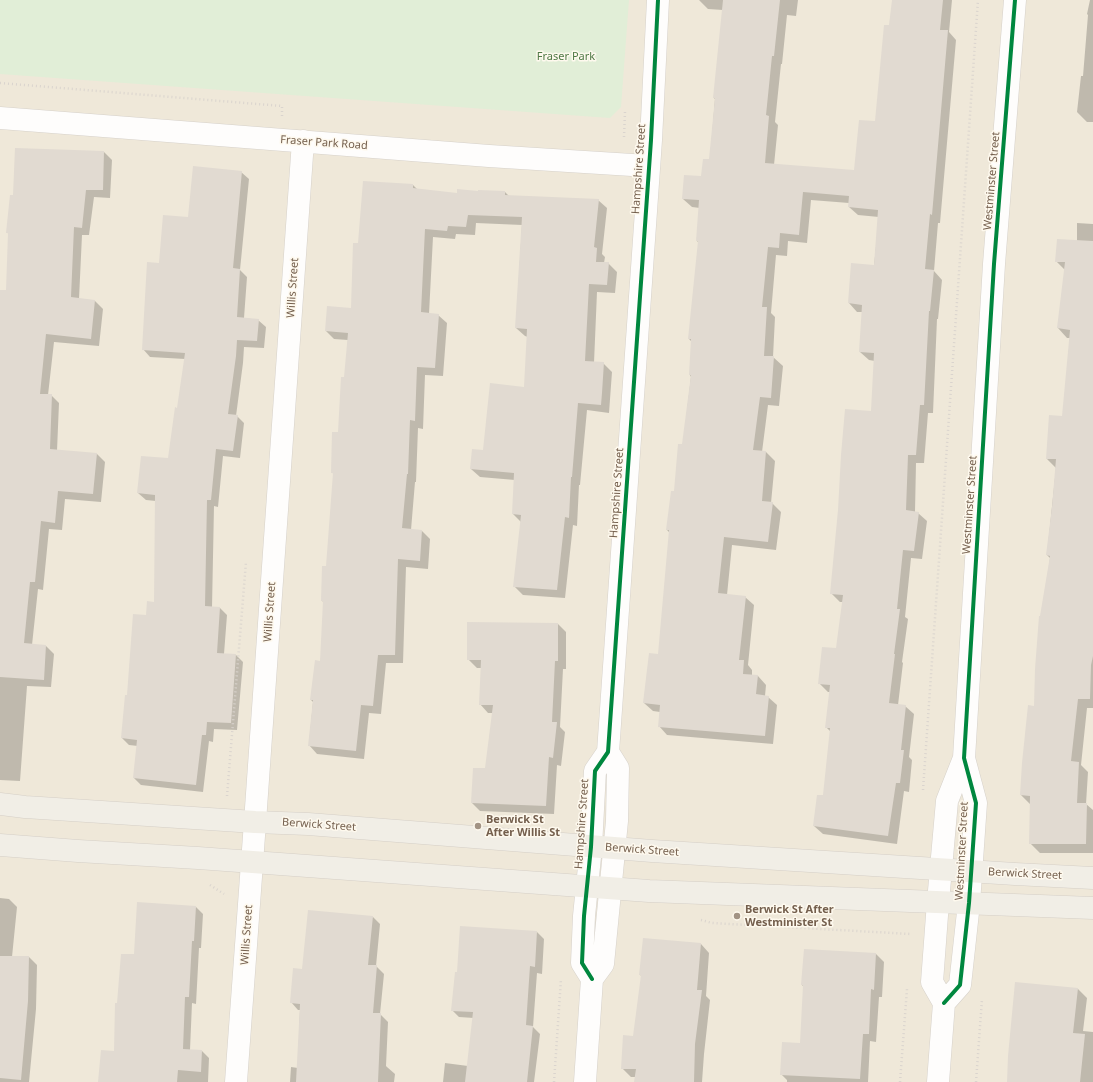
<!DOCTYPE html>
<html>
<head>
<meta charset="utf-8">
<style>
  body { margin:0 }
  canvas { display:block; background:#f6f4eb }
</style>
</head>
<body>
<canvas width="1093" height="1082"></canvas>
<script>
const g = document.querySelector('canvas').getContext('2d');
g.lineJoin = 'round';
function fillPath(path, color) {
  g.fillStyle = color;
  g.fill(path, 'evenodd');
}
function trace(path, color, width, dash) {
  g.strokeStyle = color;
  g.lineWidth = width;
  g.lineCap = dash ? 'butt' : 'round';
  g.setLineDash(dash || []);
  g.stroke(path);
}
function label(font, color, halo, rows, align = 'center') {
  g.font = font + ' "Noto Sans",sans-serif';
  g.lineWidth = 3;
  g.setLineDash([]);
  g.textBaseline = 'middle';
  g.strokeStyle = halo;
  g.fillStyle = color;
  for (const [text, x, y, turn = 0] of rows) {
    g.save();
    g.translate(x, y);
    g.rotate((+turn || 0) * Math.PI / 180);
    g.textAlign = isNaN(turn) ? turn : align;
    if (halo) g.strokeText(text, 0, 0);
    g.fillText(text, 0, 0);
    g.restore();
  }
}
const residential = new Path2D(`
  M 0,0 L 1093,0 L 1093,1082 L 0,1082 Z`);
const green = new Path2D(`
  M 0,0 L 629,0 L 621,107 L 610,118 L 0,74 Z`);
const shadow = new Path2D(`
  M 699,0 L 798,0 L 796,16 L 787,15 L 782,64 L 781,64 L 775,122 L 778,125 L 774,165 L 855,171 L 876,122 L 890,26 L 893,0 L 952,0 L 949,32 L 956,40 L 940,223 L 938,223 L 934,271 L 942,280 L 938,319 L 937,319 L 933,413 L 928,413 L 924,463 L 916,463 L 915,512 L 918,513 L 927,521 L 922,559 L 911,558 L 905,617 L 908,619 L 902,662 L 903,663 L 898,705 L 905,706 L 914,714 L 909,757 L 912,760 L 909,792 L 904,791 L 897,844 L 823,834 L 814,826 L 824,796 L 831,732 L 826,727 L 830,692 L 828,692 L 819,683 L 837,649 L 843,602 L 840,602 L 831,593 L 872,412 L 875,361 L 869,360 L 860,352 L 863,312 L 857,312 L 849,303 L 874,266 L 879,217 L 858,215 L 849,207 L 849,203 L 811,200 L 807,243 L 788,241 L 787,256 L 776,255 L 771,313 L 775,317 L 773,357 L 783,366 L 779,406 L 768,405 L 762,452 L 766,452 L 775,461 L 771,503 L 772,503 L 781,512 L 776,550 L 732,545 L 727,595 L 745,597 L 754,605 L 748,665 L 752,670 L 752,676 L 758,676 L 766,685 L 765,696 L 768,697 L 777,705 L 773,744 L 667,735 L 659,726 L 660,712 L 653,711 L 644,703 L 659,655 L 670,533 L 667,530 L 675,492 L 683,445 L 691,377 L 690,375 L 692,342 L 689,339 L 699,243 L 697,241 L 700,208 L 692,207 L 683,199 L 702,177 L 710,160 L 715,99 L 714,98 L 723,10 L 708,9 Z
  M 1090,0 L 1093,0 L 1093,122 L 1087,122 L 1077,112 L 1081,76 L 1083,76 L 1088,15 L 1087,14 Z
  M 16,149 L 104,152 L 112,160 L 110,198 L 94,197 L 89,235 L 82,235 L 79,299 L 95,301 L 103,309 L 99,346 L 54,342 L 48,395 L 51,395 L 59,403 L 57,451 L 97,454 L 105,462 L 101,502 L 65,499 L 62,530 L 49,529 L 43,590 L 38,589 L 32,645 L 46,646 L 54,654 L 51,687 L 27,686 L 20,781 L 0,780 L 0,291 L 7,291 L 9,235 L 7,232 L 14,196 Z
  M 241,172 L 249,179 L 240,270 L 247,277 L 244,318 L 258,320 L 266,327 L 264,348 L 244,347 L 243,363 L 236,416 L 237,416 L 244,423 L 240,458 L 223,456 L 218,507 L 214,506 L 212,608 L 220,608 L 227,615 L 224,654 L 236,655 L 243,662 L 237,730 L 214,729 L 213,742 L 209,741 L 203,792 L 141,785 L 134,778 L 138,746 L 129,745 L 122,738 L 128,696 L 147,616 L 155,603 L 156,501 L 146,500 L 138,493 L 169,459 L 178,409 L 185,359 L 150,357 L 143,349 L 160,264 L 188,218 Z
  M 413,185 L 418,190 L 458,194 L 479,192 L 505,192 L 510,197 L 598,200 L 607,208 L 602,254 L 605,257 L 604,263 L 608,263 L 617,272 L 615,293 L 597,292 L 594,363 L 603,363 L 612,372 L 609,413 L 587,410 L 580,485 L 579,485 L 577,526 L 573,525 L 565,598 L 523,595 L 514,586 L 521,522 L 513,514 L 515,480 L 480,477 L 471,469 L 484,451 L 525,388 L 528,337 L 525,336 L 516,328 L 522,225 L 476,223 L 475,235 L 456,234 L 455,239 L 433,237 L 429,314 L 438,315 L 447,323 L 443,376 L 425,375 L 423,429 L 418,428 L 416,482 L 415,482 L 411,530 L 422,531 L 430,539 L 428,569 L 406,567 L 403,663 L 386,663 L 381,714 L 369,713 L 364,759 L 317,754 L 309,745 L 313,702 L 311,700 L 321,662 L 324,602 L 322,601 L 327,567 L 334,475 L 332,472 L 339,433 L 345,378 L 348,340 L 334,339 L 326,331 L 352,309 L 359,244 Z
  M 1077,223 L 1093,224 L 1093,708 L 1087,708 L 1081,765 L 1088,772 L 1086,804 L 1093,810 L 1093,853 L 1040,853 L 1030,843 L 1031,805 L 1021,795 L 1035,707 L 1050,558 L 1047,555 L 1056,468 L 1047,459 L 1063,417 L 1070,338 L 1067,338 L 1058,328 L 1065,270 L 1056,261 L 1077,241 Z
  M 558,624 L 566,632 L 566,669 L 563,669 L 560,727 L 565,732 L 561,766 L 557,765 L 554,814 L 480,811 L 472,803 L 486,770 L 493,713 L 488,713 L 480,704 L 482,668 L 477,668 L 468,659 Z
  M 0,898 L 9,899 L 17,907 L 12,957 L 29,957 L 37,965 L 36,1009 L 29,1082 L 0,1082 Z
  M 196,907 L 203,914 L 201,948 L 199,948 L 196,1004 L 192,1003 L 190,1050 L 202,1051 L 209,1058 L 208,1082 L 99,1082 L 115,1052 L 118,1004 L 135,955 Z
  M 373,917 L 380,924 L 376,966 L 384,974 L 380,1014 L 388,1022 L 386,1066 L 387,1067 L 395,1074 L 394,1082 L 290,1082 L 291,1067 L 298,1068 L 300,1010 L 298,1010 L 291,1002 L 303,970 Z
  M 537,932 L 544,939 L 542,974 L 537,973 L 533,1027 L 540,1034 L 534,1082 L 443,1082 L 445,1063 L 468,1066 L 474,1018 L 459,1017 L 452,1010 Z
  M 701,944 L 709,953 L 706,996 L 710,1000 L 704,1054 L 702,1082 L 635,1082 L 636,1077 L 631,1077 L 622,1068 L 634,1037 L 642,976 L 640,975 Z
  M 876,954 L 884,962 L 882,997 L 879,997 L 876,1042 L 870,1041 L 868,1082 L 787,1082 L 787,1080 L 781,1074 L 801,1044 L 804,987 L 802,985 Z
  M 1016,983 L 1078,989 L 1087,998 L 1083,1031 L 1093,1032 L 1093,1082 L 1008,1082 Z`);
const building = new Path2D(`
  M 723,0 L 780,0 L 774,56 L 772,56 L 766,115 L 769,116 L 765,163 L 854,170 L 859,120 L 875,121 L 884,25 L 889,25 L 892,0 L 943,0 L 940,30 L 948,30 L 932,215 L 930,214 L 925,269 L 934,270 L 930,311 L 929,311 L 924,405 L 920,405 L 916,455 L 908,455 L 906,510 L 919,512 L 914,551 L 903,550 L 897,609 L 900,609 L 894,654 L 895,654 L 889,703 L 906,705 L 901,750 L 904,750 L 900,783 L 896,783 L 888,836 L 813,826 L 817,795 L 823,795 L 830,728 L 825,728 L 830,685 L 818,684 L 822,647 L 836,648 L 843,595 L 830,594 L 838,510 L 841,455 L 845,409 L 871,411 L 874,353 L 859,352 L 862,305 L 848,303 L 851,263 L 874,265 L 878,210 L 848,207 L 849,196 L 803,192 L 799,235 L 780,233 L 779,248 L 768,247 L 762,307 L 767,307 L 764,356 L 774,356 L 771,398 L 760,397 L 753,450 L 766,451 L 762,501 L 773,502 L 768,542 L 724,537 L 718,593 L 746,596 L 739,660 L 744,660 L 743,674 L 758,675 L 756,694 L 769,696 L 765,736 L 658,727 L 660,705 L 643,703 L 649,653 L 658,654 L 669,530 L 666,530 L 671,491 L 674,491 L 678,444 L 682,444 L 691,375 L 689,375 L 691,339 L 688,339 L 698,241 L 696,241 L 699,200 L 682,199 L 684,175 L 701,176 L 703,159 L 709,159 L 715,98 L 713,98 Z
  M 15,148 L 104,151 L 103,190 L 86,190 L 82,228 L 74,227 L 71,297 L 95,300 L 91,339 L 46,334 L 40,394 L 52,394 L 50,449 L 97,453 L 93,494 L 58,491 L 55,523 L 41,521 L 35,582 L 30,582 L 24,643 L 46,645 L 44,680 L 0,677 L 0,290 L 6,290 L 8,233 L 6,233 L 10,195 L 13,195 Z
  M 193,166 L 242,171 L 233,268 L 240,269 L 237,317 L 259,319 L 257,341 L 237,340 L 236,356 L 228,414 L 238,415 L 233,451 L 216,449 L 211,500 L 207,500 L 205,606 L 220,607 L 217,653 L 236,654 L 231,723 L 207,722 L 206,735 L 202,735 L 196,785 L 133,778 L 137,740 L 121,738 L 125,695 L 127,695 L 133,614 L 146,615 L 147,601 L 154,602 L 155,495 L 137,493 L 141,456 L 168,458 L 175,407 L 177,408 L 185,353 L 142,350 L 147,262 L 159,263 L 163,215 L 188,217 Z
  M 363,181 L 413,184 L 413,188 L 457,193 L 457,189 L 478,191 L 478,190 L 505,191 L 505,195 L 599,199 L 594,247 L 597,248 L 596,262 L 609,262 L 607,285 L 589,284 L 585,361 L 604,362 L 602,393 L 601,405 L 578,403 L 572,477 L 571,477 L 569,518 L 565,517 L 557,590 L 513,587 L 521,515 L 512,514 L 514,473 L 470,469 L 472,449 L 483,450 L 490,383 L 524,387 L 527,329 L 515,328 L 522,217 L 468,215 L 466,227 L 448,226 L 447,231 L 425,229 L 421,312 L 439,314 L 435,368 L 417,367 L 415,421 L 410,420 L 408,474 L 407,474 L 402,528 L 422,530 L 420,561 L 398,559 L 395,655 L 378,655 L 373,706 L 361,705 L 356,751 L 308,746 L 313,700 L 310,700 L 315,660 L 320,661 L 323,601 L 321,601 L 322,566 L 326,566 L 333,473 L 331,473 L 332,432 L 338,432 L 341,377 L 344,377 L 348,333 L 325,331 L 327,306 L 351,308 L 353,243 L 358,243 Z
  M 1057,239 L 1093,241 L 1093,656 L 1091,665 L 1090,699 L 1078,699 L 1071,761 L 1079,762 L 1077,803 L 1087,803 L 1086,844 L 1029,844 L 1030,796 L 1020,795 L 1022,763 L 1028,705 L 1034,706 L 1035,669 L 1039,616 L 1040,616 L 1050,556 L 1046,555 L 1052,507 L 1056,459 L 1046,459 L 1049,415 L 1062,416 L 1070,330 L 1057,328 L 1065,262 L 1055,262 Z
  M 467,622 L 558,623 L 558,661 L 555,661 L 552,722 L 557,722 L 553,758 L 549,757 L 546,806 L 471,803 L 473,768 L 485,768 L 493,705 L 479,705 L 481,660 L 467,660 Z
  M 137,902 L 196,906 L 194,941 L 192,941 L 189,997 L 185,997 L 183,1049 L 202,1050 L 201,1072 L 178,1070 L 177,1082 L 98,1082 L 101,1050 L 114,1051 L 115,1003 L 117,1003 L 121,954 L 134,954 Z
  M 308,910 L 373,916 L 368,965 L 377,965 L 373,1013 L 381,1013 L 378,1082 L 296,1082 L 300,1004 L 290,1003 L 293,968 L 302,969 Z
  M 460,926 L 537,931 L 535,967 L 530,966 L 526,1025 L 533,1026 L 527,1082 L 465,1082 L 473,1012 L 451,1011 L 455,972 L 457,972 Z
  M 643,938 L 701,943 L 697,990 L 702,990 L 695,1044 L 694,1082 L 634,1082 L 636,1069 L 621,1069 L 623,1035 L 633,1036 L 641,975 L 639,975 Z
  M 804,949 L 876,953 L 874,990 L 871,989 L 869,1034 L 863,1034 L 860,1079 L 780,1075 L 782,1042 L 800,1043 L 803,985 L 801,985 Z
  M 0,956 L 29,956 L 28,1001 L 21,1080 L 0,1078 Z
  M 1015,982 L 1078,988 L 1073,1033 L 1085,1034 L 1080,1082 L 1007,1082 L 1008,1056 Z`);
const path = new Path2D(`
  M 0,83 L 282,106 L 282,116
  M 625,112 L 624,137 L 626,137
  M 923,790 L 978,0
  M 227,796 L 246,562
  M 210,885 L 224,894
  M 701,920 L 712,923 L 911,934
  M 554,1082 L 561,979
  M 900,1082 L 907,989
  M 976,1082 L 982,999`);
const street = new Path2D(`
  M 0,118 L 489,156 L 648,166
  M 592,979 L 582,963 L 584,916 L 591,847 L 595,771 L 608,752 L 651,140 L 658,0
  M 944,1003 L 960,985 L 969,903 L 976,803 L 964,758 L 994,264 L 1015,0
  M 236,1082 L 255,822 L 303,141
  M 585,1082 L 592,979 L 603,964 L 617,821 L 618,768 L 608,752
  M 938,1082 L 944,1003 L 932,982 L 938,902 L 947,801 L 964,758`);
const primary = new Path2D(`
  M 0,804 L 25,807 L 255,822 L 308,824 L 652,851 L 1015,874 L 1093,878
  M 0,845 L 78,851 L 198,858 L 649,891 L 1093,908`);
const cycleway = new Path2D(`
  M 592,979 L 582,963 L 584,916 L 591,847 L 595,771 L 608,752 L 651,140 L 658,0
  M 944,1003 L 960,985 L 969,903 L 976,803 L 964,758 L 994,264 L 1015,0`);
const markers = [
  [478,826,4,"#a29384"],
  [737,916,4,"#a29384"]
];
const parkNames = [
  ["Fraser Park",566,57]
];
const streetNames = [
  ["Fraser Park Road",324,143,4],
  ["Hampshire Street",639,169,-86],
  ["Westminster Street",992,181,-85],
  ["Willis Street",293,288,-86],
  ["Hampshire Street",617,493,-86],
  ["Westminster Street",970,505,-86],
  ["Willis Street",270,612,-86],
  ["Hampshire Street",582,824,-86],
  ["Berwick Street",319,825,4],
  ["Berwick Street",642,850,4],
  ["Westminster Street",962,851,-87],
  ["Berwick Street",1025,874,3],
  ["Willis Street",247,935,-86]
];
const poiNames = [
  ["Berwick St",486,820],
  ["After Willis St",486,833],
  ["Berwick St After",745,910],
  ["Westminister St",745,923]
];
fillPath(residential, '#efe8d9');
fillPath(green, '#e1eed7');
fillPath(shadow, '#0003');
fillPath(building, '#e1dad1');
trace(street, '#d6d1ca', 23);
trace(primary, '#d5cfc7', 23);
trace(path, '#dad4ce', 2.5, [1, 3]);
trace(street, '#fefdfc', 22);
trace(primary, '#f1eee6', 22);
trace(cycleway, '#00873e', 4);
for (const [x, y, r, color] of markers) {
  const dot = new Path2D();
  dot.arc(x, y, r, 0, 2 * Math.PI);
  g.fillStyle = color;
  g.fill(dot);
  trace(dot, '#fef9ee', 1.5);
}
label('11px', '#4f7945', '#fef9ee', parkNames);
label('11px', '#745f4d', '#fef9ee', streetNames);
label('bold 11px', '#745f4d', '#fef9ee', poiNames, 'left');
</script>
</body>
</html>
